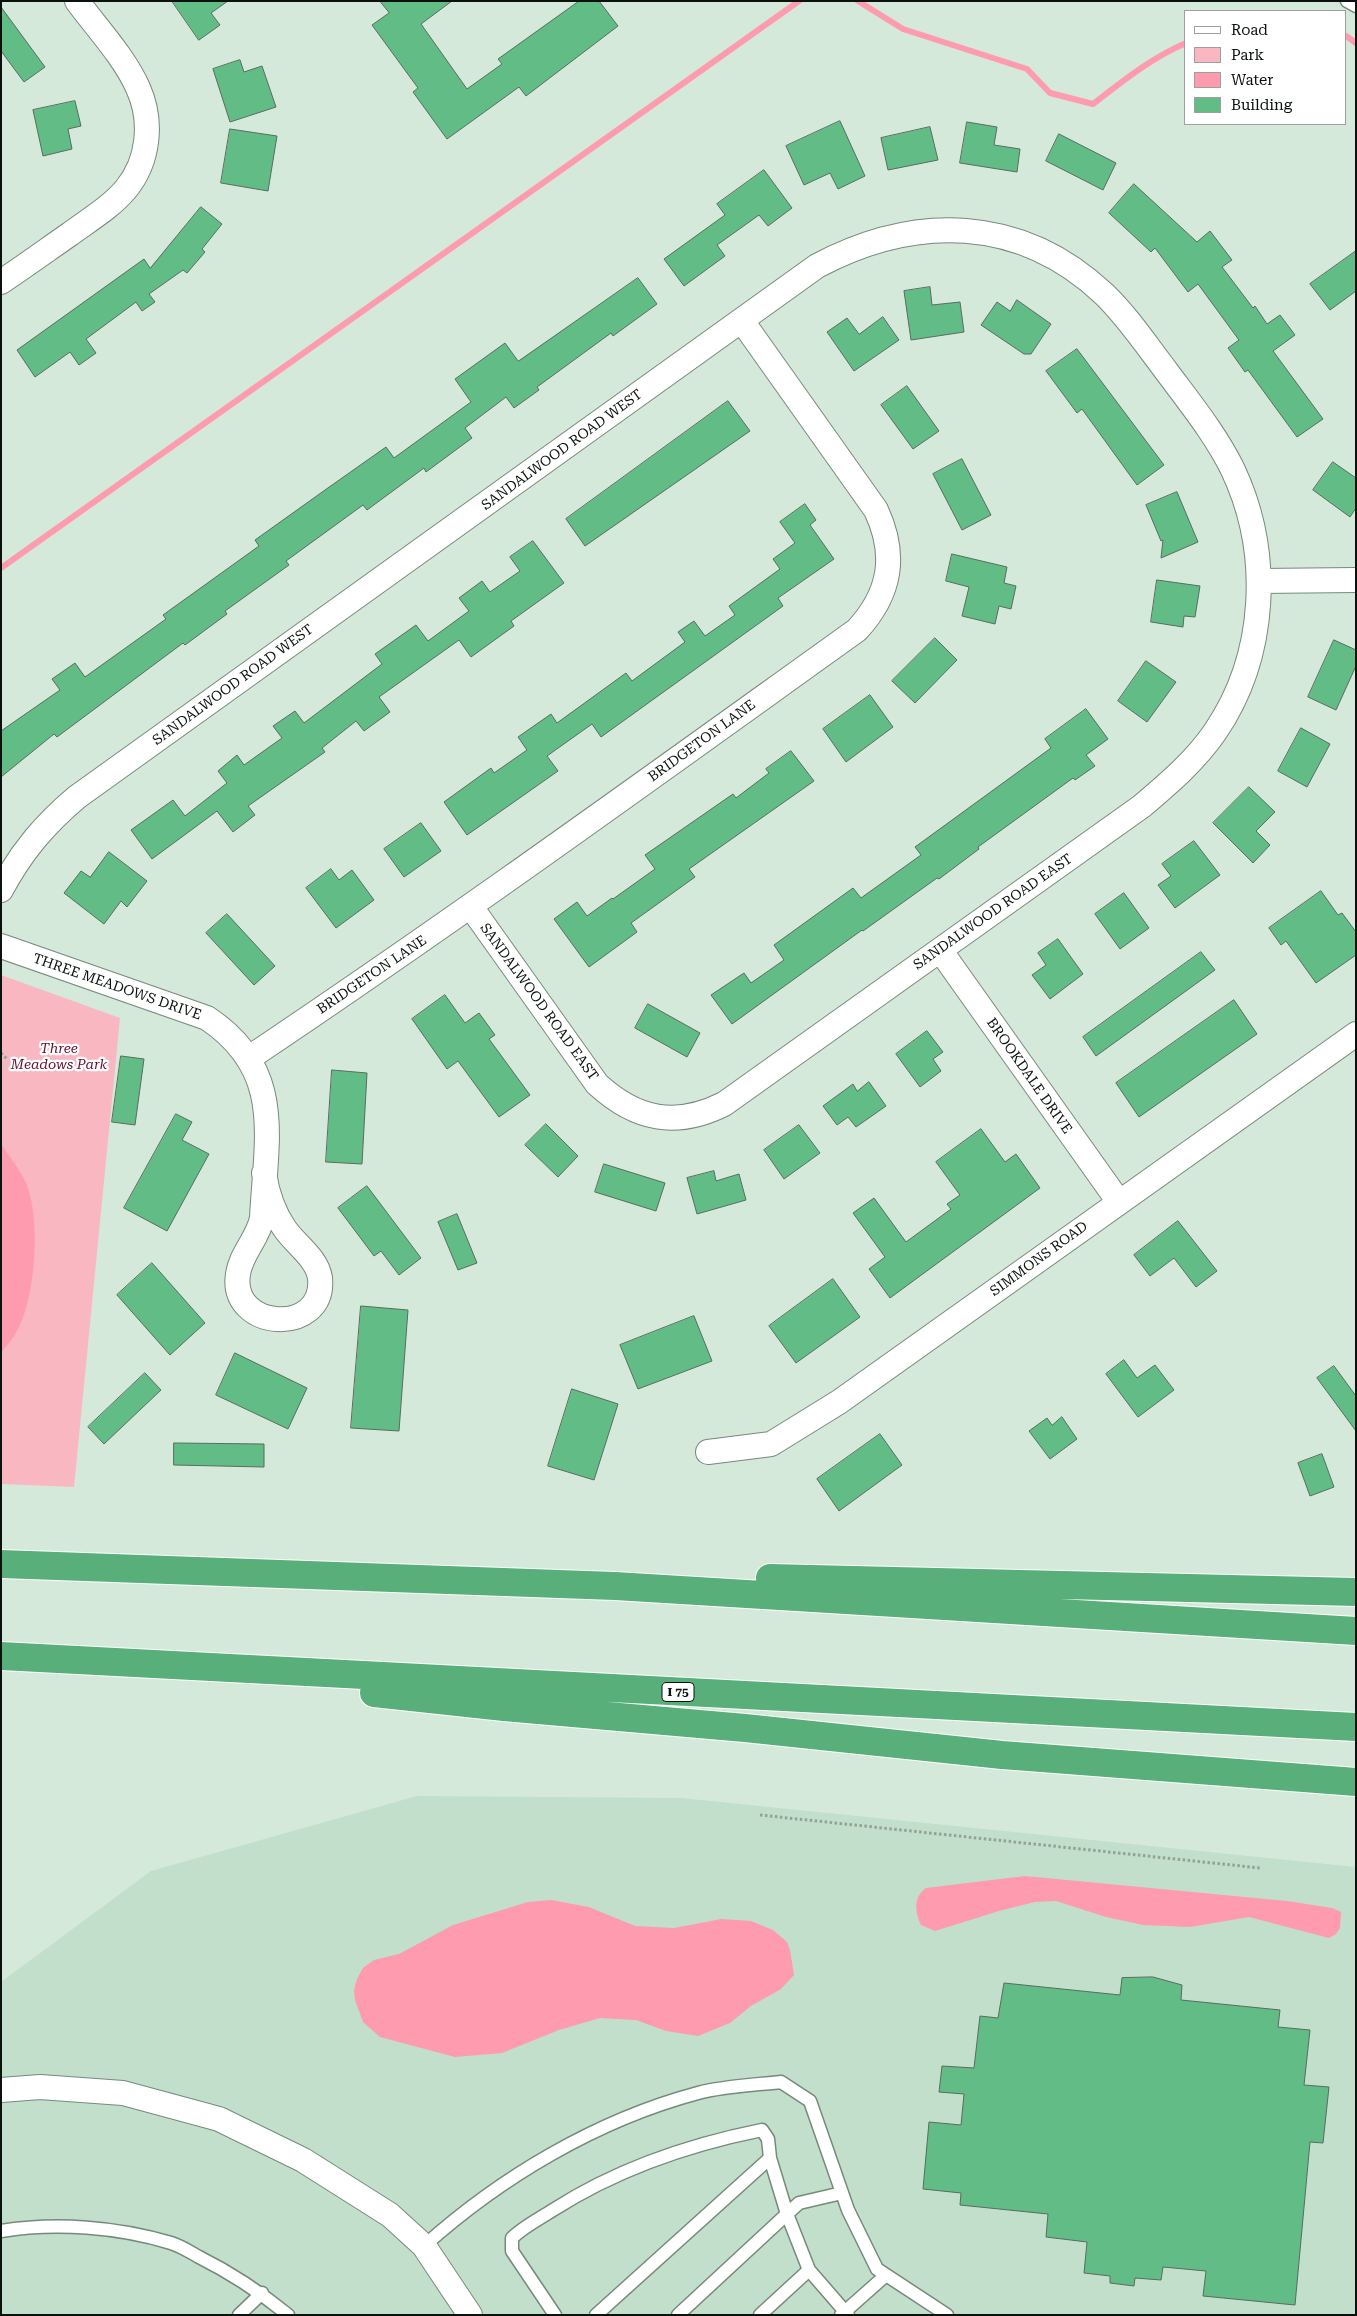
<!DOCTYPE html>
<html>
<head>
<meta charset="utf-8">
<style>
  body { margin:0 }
  #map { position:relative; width:1357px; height:2316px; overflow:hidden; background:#d4e9da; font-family:"Roboto Serif",serif }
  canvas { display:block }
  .frame { position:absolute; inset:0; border:2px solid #0b120d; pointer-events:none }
  .legend { position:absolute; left:1184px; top:10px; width:162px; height:115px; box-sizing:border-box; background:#fff; border:1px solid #9da09e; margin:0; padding:6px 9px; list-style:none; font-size:15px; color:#0b120d }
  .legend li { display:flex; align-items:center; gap:10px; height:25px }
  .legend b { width:25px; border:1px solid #9da09e }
</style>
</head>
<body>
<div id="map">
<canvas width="1357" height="2316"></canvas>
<div class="frame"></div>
<ul class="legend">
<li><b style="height:6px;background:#fff"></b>Road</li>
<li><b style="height:14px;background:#f9b7c2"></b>Park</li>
<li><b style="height:14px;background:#fe9bae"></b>Water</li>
<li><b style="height:14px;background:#61bc85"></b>Building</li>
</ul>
</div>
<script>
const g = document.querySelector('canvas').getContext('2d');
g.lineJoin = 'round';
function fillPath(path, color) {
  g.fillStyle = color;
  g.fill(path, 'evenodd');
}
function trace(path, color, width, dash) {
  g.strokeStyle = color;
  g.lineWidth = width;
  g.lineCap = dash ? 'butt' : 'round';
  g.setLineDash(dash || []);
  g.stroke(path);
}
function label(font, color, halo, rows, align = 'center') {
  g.font = font + ' "Roboto Serif",serif';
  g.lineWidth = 4.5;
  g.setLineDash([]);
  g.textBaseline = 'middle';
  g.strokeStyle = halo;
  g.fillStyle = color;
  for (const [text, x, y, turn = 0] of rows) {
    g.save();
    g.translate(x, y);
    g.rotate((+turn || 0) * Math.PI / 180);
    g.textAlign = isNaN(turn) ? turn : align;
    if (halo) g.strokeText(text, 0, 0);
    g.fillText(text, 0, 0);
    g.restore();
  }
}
const built = new Path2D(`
  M 417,1796 L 681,1798 L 1356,1867 L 1356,2315 L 1,2315 L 1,1982 L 151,1871 Z`);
const green = new Path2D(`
  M 1,975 L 120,1018 L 74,1487 L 1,1484 Z`);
const water = new Path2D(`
  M 1,1144 C 9,1156 20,1170 26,1183 C 41,1219 36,1297 17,1331 C 13,1339 6,1346 1,1353 Z
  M 1025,1876 L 1287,1901 L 1332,1908 L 1341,1912 L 1340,1928 L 1336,1934 L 1329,1938 L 1249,1917 L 1190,1927 L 1143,1925 L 1106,1917 L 1056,1901 L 1035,1902 L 999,1911 L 935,1931 L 921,1925 C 915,1912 913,1897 926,1888 Z
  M 551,1900 L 589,1907 L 635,1926 L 674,1928 L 721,1919 L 751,1921 L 773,1930 L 787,1942 L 790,1950 L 794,1975 L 781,1989 L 751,2006 L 730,2023 L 698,2036 L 666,2031 L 636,2020 L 600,2018 L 559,2030 L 502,2053 L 455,2057 L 380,2037 L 363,2022 L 355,2000 L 354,1990 L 357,1979 L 363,1968 L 374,1960 L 399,1954 L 453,1925 L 528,1902 Z`);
const stream = new Path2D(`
  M 858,1 L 903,29 L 1027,69 L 1050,93 L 1093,104 C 1123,81 1151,58 1186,43
  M 1346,36 L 1356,43
  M 1,568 L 799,1`);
const building = new Path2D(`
  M 172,1 L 228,1 L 211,13 L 220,25 L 199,40 Z
  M 380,1 L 452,1 L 421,24 L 467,89 L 502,64 L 498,59 L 579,1 L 599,1 L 618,26 L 526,96 L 519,87 L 447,139 L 413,92 L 418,88 L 372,25 L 389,13 Z
  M 1,7 L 45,67 L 24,82 L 1,51 Z
  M 240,60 L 244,72 L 262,66 L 276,107 L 230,122 L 213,69 Z
  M 75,101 L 81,126 L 68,129 L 72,149 L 43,156 L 33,110 Z
  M 840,121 L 865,176 L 838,189 L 830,173 L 804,185 L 786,146 Z
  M 967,122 L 997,127 L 994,145 L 1020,149 L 1017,172 L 960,163 Z
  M 930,127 L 938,160 L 888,170 L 881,138 Z
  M 230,129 L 277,136 L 268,191 L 221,183 Z
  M 1059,134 L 1116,163 L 1103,190 L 1046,161 Z
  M 764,170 L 792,208 L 768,226 L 759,215 L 717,245 L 725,256 L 684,286 L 664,259 L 725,215 L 717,204 Z
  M 1134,184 L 1197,242 L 1210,231 L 1232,260 L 1222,267 L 1253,308 L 1255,306 L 1267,324 L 1280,315 L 1295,335 L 1273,351 L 1323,419 L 1297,437 L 1248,370 L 1245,372 L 1228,348 L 1239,340 L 1198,284 L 1188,292 L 1155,248 L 1151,252 L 1109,213 Z
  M 201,207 L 222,224 L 202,249 L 205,252 L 187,273 L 183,270 L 149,294 L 155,302 L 142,311 L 136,302 L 86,339 L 96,353 L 79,365 L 70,352 L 35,377 L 17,350 L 144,259 L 150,268 Z
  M 1356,251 L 1356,291 L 1330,310 L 1310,284 Z
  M 638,278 L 657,304 L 613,336 L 611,333 L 537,387 L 539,390 L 514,408 L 506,397 L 465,428 L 472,438 L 426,472 L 424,468 L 367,510 L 363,505 L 286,561 L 289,565 L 225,611 L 227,614 L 185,645 L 183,643 L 57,737 L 54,734 L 1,777 L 1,731 L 60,690 L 52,679 L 75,663 L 85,677 L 166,619 L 163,615 L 259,546 L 255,540 L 325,490 L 386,447 L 394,458 L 471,402 L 455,379 L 505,343 L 518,361 Z
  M 930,287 L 932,305 L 960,302 L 964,332 L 911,340 L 904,291 Z
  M 1017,300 L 1051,324 L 1031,354 L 1024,354 L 981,325 L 997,302 L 1010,311 Z
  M 883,317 L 899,340 L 854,371 L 827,332 L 847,318 L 859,334 Z
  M 1077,349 L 1164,465 L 1137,485 L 1082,409 L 1077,413 L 1046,371 Z
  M 907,386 L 939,431 L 913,449 L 881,405 Z
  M 728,401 L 750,431 L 585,546 L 566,519 Z
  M 962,459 L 991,515 L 962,530 L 933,474 Z
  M 1333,462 L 1356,478 L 1356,508 L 1350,517 L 1313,490 Z
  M 1177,492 L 1198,542 L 1161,558 L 1163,540 L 1161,541 L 1146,505 Z
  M 805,504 L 816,520 L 810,525 L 834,559 L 778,598 L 783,606 L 601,737 L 592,724 L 547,756 L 558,771 L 467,835 L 444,802 L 491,768 L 494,773 L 527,750 L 518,737 L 551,714 L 557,723 L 626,673 L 632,681 L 685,642 L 678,632 L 694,621 L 705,636 L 735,615 L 729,606 L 780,569 L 773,559 L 795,543 L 780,522 Z
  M 533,541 L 564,583 L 511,621 L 514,626 L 471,657 L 459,640 L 379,697 L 390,712 L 364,731 L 356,721 L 322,748 L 325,752 L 248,806 L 255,815 L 233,832 L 217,811 L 152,859 L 131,830 L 173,800 L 185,816 L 227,783 L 218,771 L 237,755 L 244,765 L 282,738 L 273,726 L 295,711 L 304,723 L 382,664 L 375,654 L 416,625 L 428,641 L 469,611 L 459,598 L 482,581 L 490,592 L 520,571 L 510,557 Z
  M 952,554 L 1007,567 L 1004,583 L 1016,586 L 1011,609 L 999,606 L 995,624 L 962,616 L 969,587 L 946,581 Z
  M 1157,580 L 1200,586 L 1195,617 L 1184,616 L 1183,627 L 1151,622 Z
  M 935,638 L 957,660 L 915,703 L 892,681 Z
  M 1334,640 L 1356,650 L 1356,666 L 1336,710 L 1308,697 Z
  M 1146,661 L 1176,682 L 1147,722 L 1118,701 Z
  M 870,695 L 893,727 L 846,762 L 823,729 Z
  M 1086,709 L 1108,739 L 1086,755 L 1095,766 L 1075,780 L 1073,778 L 978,847 L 979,849 L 939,879 L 937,878 L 863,931 L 862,930 L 732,1024 L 711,995 L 744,973 L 751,983 L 784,960 L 774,945 L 853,888 L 861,898 L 921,855 L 915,847 L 1051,748 L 1045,739 Z
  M 1301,728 L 1330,744 L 1307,787 L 1278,771 Z
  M 791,751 L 814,781 L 689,869 L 695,877 L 631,923 L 637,932 L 589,967 L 554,919 L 577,902 L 587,916 L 612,898 L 613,899 L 655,869 L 645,855 L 733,794 L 736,798 L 769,773 L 766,769 Z
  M 1249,787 L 1275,812 L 1256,831 L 1270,845 L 1253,863 L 1213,823 Z
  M 421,823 L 441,851 L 404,877 L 384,849 Z
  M 1194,841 L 1220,875 L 1175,908 L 1158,885 L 1171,876 L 1162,864 Z
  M 109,852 L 147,881 L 127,907 L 121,901 L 104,924 L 64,893 L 81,871 L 90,877 Z
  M 331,869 L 339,880 L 352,870 L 374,900 L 336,928 L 306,888 Z
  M 1321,891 L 1338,915 L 1342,913 L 1356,932 L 1356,955 L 1316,983 L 1286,941 L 1281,945 L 1269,928 Z
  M 1124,893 L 1149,928 L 1120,949 L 1095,914 Z
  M 227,914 L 275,966 L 254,985 L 206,933 Z
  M 1058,939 L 1083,974 L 1050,999 L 1032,975 L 1046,965 L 1038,953 Z
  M 1201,952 L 1215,970 L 1096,1056 L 1083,1037 Z
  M 445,995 L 465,1023 L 479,1013 L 495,1035 L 489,1039 L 530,1095 L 499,1117 L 458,1061 L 447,1069 L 412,1019 Z
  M 1234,1000 L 1257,1034 L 1139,1117 L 1116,1083 Z
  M 648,1004 L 700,1033 L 687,1057 L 635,1028 Z
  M 927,1031 L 943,1052 L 933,1059 L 941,1071 L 920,1087 L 896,1054 Z
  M 121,1056 L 144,1059 L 135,1125 L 112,1122 Z
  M 332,1070 L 367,1073 L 362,1164 L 326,1162 Z
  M 869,1082 L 886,1106 L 856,1127 L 848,1117 L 837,1125 L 823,1106 L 853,1084 L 857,1091 Z
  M 176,1114 L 192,1122 L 182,1140 L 209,1154 L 167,1231 L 124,1208 Z
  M 546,1124 L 578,1156 L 558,1177 L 525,1145 Z
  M 799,1125 L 820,1153 L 784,1179 L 764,1150 Z
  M 981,1129 L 1005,1162 L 1016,1154 L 1040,1188 L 890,1298 L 869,1269 L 885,1257 L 853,1213 L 874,1198 L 906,1242 L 951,1209 L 947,1204 L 960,1195 L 936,1162 Z
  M 604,1164 L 665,1183 L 656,1211 L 595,1192 Z
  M 714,1171 L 716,1181 L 739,1174 L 746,1200 L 697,1214 L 687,1178 Z
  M 367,1186 L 421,1258 L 399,1275 L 381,1251 L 374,1256 L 338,1208 Z
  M 457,1214 L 477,1263 L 458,1270 L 438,1222 Z
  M 1178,1221 L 1217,1271 L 1196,1287 L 1174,1258 L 1150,1276 L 1134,1255 Z
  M 152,1263 L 205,1323 L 170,1355 L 117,1295 Z
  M 833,1279 L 860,1317 L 796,1363 L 769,1326 Z
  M 361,1306 L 408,1310 L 399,1431 L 351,1428 Z
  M 694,1316 L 712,1361 L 638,1389 L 620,1345 Z
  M 235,1353 L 307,1388 L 288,1429 L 216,1395 Z
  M 1124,1360 L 1137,1378 L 1155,1365 L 1174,1390 L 1138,1417 L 1106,1374 Z
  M 1334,1366 L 1356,1396 L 1356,1431 L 1317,1378 Z
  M 145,1373 L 161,1390 L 104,1444 L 88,1427 Z
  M 572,1389 L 618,1404 L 594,1480 L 548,1466 Z
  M 1062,1417 L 1077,1439 L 1050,1459 L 1029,1431 L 1047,1418 L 1052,1425 Z
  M 880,1434 L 902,1465 L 839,1511 L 817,1479 Z
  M 174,1443 L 264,1444 L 264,1467 L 174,1465 Z
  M 1322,1454 L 1334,1487 L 1310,1496 L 1298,1463 Z
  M 1153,1977 L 1182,1985 L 1181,2000 L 1280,2010 L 1278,2027 L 1310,2030 L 1304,2085 L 1329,2087 L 1323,2143 L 1310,2142 L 1295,2305 L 1203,2296 L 1206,2271 L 1163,2267 L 1161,2280 L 1135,2278 L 1134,2286 L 1110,2283 L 1110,2276 L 1084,2273 L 1087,2242 L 1046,2237 L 1048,2214 L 960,2205 L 961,2193 L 923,2189 L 929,2122 L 961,2125 L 964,2094 L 939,2092 L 942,2066 L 974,2068 L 980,2016 L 998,2018 L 1004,1983 L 1120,1995 L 1122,1978 Z`);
const path = new Path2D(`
  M 1,1053 L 7,1059
  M 760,1815 L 1260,1868`);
const service = new Path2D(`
  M 1347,1 L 1356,6
  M 1,2231 C 56,2222 118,2227 171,2243 C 181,2246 190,2252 199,2257 C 231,2273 260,2292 288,2315
  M 424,2246 C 501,2177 597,2120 698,2093 C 724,2086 754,2085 781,2082 L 810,2101 L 848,2210 L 877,2269 L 947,2315
  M 239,2315 L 262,2293
  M 555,2315 L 512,2251 L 512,2238 C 523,2227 539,2219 553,2210 C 617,2169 687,2145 762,2130 L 768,2139 L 770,2158 L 787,2214 L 799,2203 L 842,2193
  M 596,2315 L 770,2158
  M 678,2315 L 787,2214 L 809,2270 L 848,2315
  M 760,2315 L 809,2270
  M 841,2315 L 885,2276`);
const minor = new Path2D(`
  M 1,282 C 25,266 47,250 70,234 C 89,220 111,207 126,189 C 149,161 153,121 138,88 C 125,58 97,28 77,1
  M 1259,581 L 1356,580
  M 1,890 C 21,852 45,824 77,797 L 817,266 C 915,214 1020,215 1104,294 C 1128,317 1147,346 1167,372 C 1190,403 1216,435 1233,470 C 1272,553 1267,656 1215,732 C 1195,761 1169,783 1142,806 L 724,1104 C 676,1128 636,1120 597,1084 L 471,907
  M 1,946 L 207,1018 C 285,1070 266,1137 262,1218 C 258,1239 241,1253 238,1274 C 229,1331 326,1336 320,1278 C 317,1258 296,1245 285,1229 C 273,1212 267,1193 264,1173
  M 940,950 L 1119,1202
  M 249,1058 C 455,920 656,774 857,630 C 891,593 897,555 876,510 L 742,321
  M 708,1452 L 771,1444 L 839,1402 L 1356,1034
  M 1,2090 L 40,2087 L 123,2093 L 219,2119 L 303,2160 L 390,2215 L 424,2246 L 470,2315`);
const motorway = new Path2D(`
  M 1,1564 L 615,1586 L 1356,1631
  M 770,1578 L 1356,1592
  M 1,1656 L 1356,1727
  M 374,1693 L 504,1707 L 745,1728 L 1002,1755 L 1356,1782`);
const shields = [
  [678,1692,32]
];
const shieldNames = [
  ["I 75",678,1692]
];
const streetNames = [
  ["SANDALWOOD ROAD WEST",562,450,-36],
  ["SANDALWOOD ROAD WEST",233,685,-36],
  ["BRIDGETON LANE",702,741,-36],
  ["SANDALWOOD ROAD EAST",993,912,-35],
  ["BRIDGETON LANE",372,975,-34],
  ["THREE MEADOWS DRIVE",117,987,19],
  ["SANDALWOOD ROAD EAST",539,1002,54],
  ["BROOKDALE DRIVE",1029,1076,55],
  ["SIMMONS ROAD",1039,1259,-36]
];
const parkNames = [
  ["Three",59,1049],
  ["Meadows Park",59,1065]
];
fillPath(built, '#c2dfcb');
fillPath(green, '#f9b7c2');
fillPath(water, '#fe9bae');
trace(stream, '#fe9bae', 6);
fillPath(building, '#61bc85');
trace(building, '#596c5f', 1);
trace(service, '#768a7c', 15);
trace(minor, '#768a7c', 26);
trace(motorway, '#fff', 30);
trace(path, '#92a297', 3, [2.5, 2.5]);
trace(service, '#fff', 12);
trace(minor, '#fff', 24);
trace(motorway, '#59af7a', 28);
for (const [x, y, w] of shields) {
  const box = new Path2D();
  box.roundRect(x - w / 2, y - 9.5, w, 19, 4);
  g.fillStyle = '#fff';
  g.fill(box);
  trace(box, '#0b120d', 1);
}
label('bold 12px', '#0b120d', null, shieldNames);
label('14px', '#0b120d', '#fff', streetNames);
label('italic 14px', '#660f2c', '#fff', parkNames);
</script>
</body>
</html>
